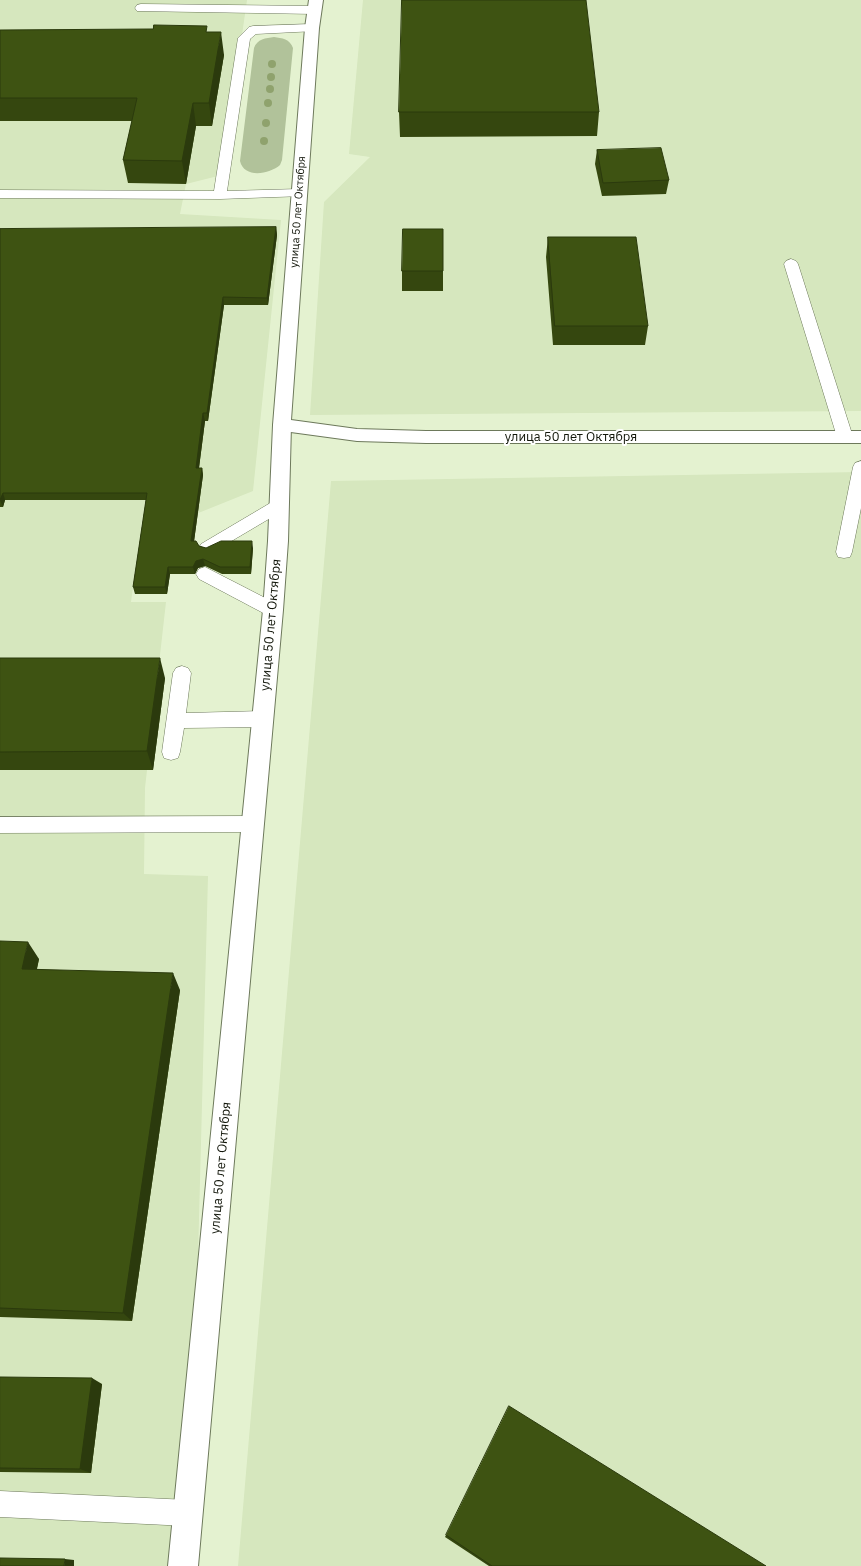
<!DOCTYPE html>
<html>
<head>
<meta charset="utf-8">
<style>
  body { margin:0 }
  canvas { display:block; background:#e4f2d0 }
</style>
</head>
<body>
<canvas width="861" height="1566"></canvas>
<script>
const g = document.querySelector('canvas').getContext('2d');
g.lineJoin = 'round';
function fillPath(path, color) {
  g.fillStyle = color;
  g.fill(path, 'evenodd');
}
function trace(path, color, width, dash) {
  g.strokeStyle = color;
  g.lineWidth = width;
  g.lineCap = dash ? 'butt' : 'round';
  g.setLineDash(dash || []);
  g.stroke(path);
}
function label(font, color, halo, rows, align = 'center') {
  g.font = font + ' "IBM Plex Sans",sans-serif';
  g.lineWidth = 4;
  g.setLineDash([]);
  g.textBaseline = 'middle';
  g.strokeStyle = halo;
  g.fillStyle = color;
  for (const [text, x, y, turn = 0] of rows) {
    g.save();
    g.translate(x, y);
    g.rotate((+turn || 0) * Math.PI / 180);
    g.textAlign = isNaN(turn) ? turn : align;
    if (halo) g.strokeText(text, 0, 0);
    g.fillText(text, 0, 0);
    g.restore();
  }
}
const built = new Path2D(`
  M 0,0 L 247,0 L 222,175 L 186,184 L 180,214 L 281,220 L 253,491 L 186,518 L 142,520 L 131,602 L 166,602 L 145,788 L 144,874 L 208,876 L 196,1333 L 172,1566 L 0,1566 Z
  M 363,0 L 861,0 L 861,411 L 310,415 L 324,202 L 370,157 L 349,154 Z
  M 861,472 L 861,1566 L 238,1566 L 331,481 Z`);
const green = new Path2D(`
  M 274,37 C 282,38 290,39 293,48 L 282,160 L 280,165 C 270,174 244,179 240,161 L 254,48 C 257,39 266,38 274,37 Z`);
const lane = new Path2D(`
  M 141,4 L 315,6 L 319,7 L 321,10 L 319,13 L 315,14 L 137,11 L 135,8 L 137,5 Z
  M 312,24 L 316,25 L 318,28 L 316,31 L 256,34 L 250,39 L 227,191 L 299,189 L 304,190 L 306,193 L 304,196 L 220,199 L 0,198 L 0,190 L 214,191 L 238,38 L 249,27 L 253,26 Z
  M 791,259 L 796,261 L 798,264 L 853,437 L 851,441 L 845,443 L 839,441 L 837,437 L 784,264 L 786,261 Z
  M 861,461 L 861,508 L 852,552 L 850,557 L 844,558 L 838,557 L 836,552 L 853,467 L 855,463 Z
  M 278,500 L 284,502 L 286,506 L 284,510 L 213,552 L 207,554 L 201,552 L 199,548 L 201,544 L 272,502 Z
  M 205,567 L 279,605 L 282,610 L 279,615 L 273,617 L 267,615 L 199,579 L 196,574 L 199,569 Z
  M 182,666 L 188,668 L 191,673 L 186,713 L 263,711 L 270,714 L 272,719 L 270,724 L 263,727 L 184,728 L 180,752 L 178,758 L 171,760 L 164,758 L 162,752 L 173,673 L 176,668 Z
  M 253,816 L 260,818 L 263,824 L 260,830 L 253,832 L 0,833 L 0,817 Z
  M 0,1491 L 188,1500 L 197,1504 L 201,1513 L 197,1522 L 188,1526 L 0,1517 Z`);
const street = new Path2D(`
  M 282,419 L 288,420 L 291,425 L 288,541 L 283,610 L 198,1566 L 168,1566 L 263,610 L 268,541 L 273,425 L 276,420 Z`);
const secondary = new Path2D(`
  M 309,0 L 323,0 L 319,28 L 291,420 L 357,429 L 426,431 L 861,431 L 861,443 L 426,443 L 357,441 L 276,430 L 273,425 L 305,28 Z`);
const trees = [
  [272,64],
  [271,77],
  [270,89],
  [268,103],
  [266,123],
  [264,141]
];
const wall = new Path2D(`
  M 0,30 L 208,32 L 224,55 L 212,126 L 196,126 L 186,184 L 128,183 L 123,160 L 132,121 L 0,121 Z
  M 399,112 L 599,112 L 597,136 L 400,137 Z
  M 597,150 L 669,180 L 666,194 L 602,196 L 595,164 Z
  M 276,227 L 277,235 L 268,305 L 224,305 L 208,421 L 205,421 L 199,468 L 202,468 L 203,475 L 194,541 L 199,546 L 206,548 L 253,548 L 251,574 L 222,574 L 205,566 L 198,568 L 195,574 L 170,574 L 167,594 L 135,594 L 133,587 L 146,500 L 5,500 L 3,507 L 0,507 L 0,229 Z
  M 443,229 L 443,291 L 402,291 L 402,271 Z
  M 548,237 L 648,326 L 645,345 L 553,345 L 546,257 Z
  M 0,658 L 165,678 L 153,770 L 0,770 Z
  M 0,941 L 39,959 L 37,969 L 180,990 L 132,1321 L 0,1317 Z
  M 0,1377 L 102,1384 L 91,1473 L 0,1472 Z
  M 446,1535 L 766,1566 L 489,1566 L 445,1537 Z`);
const shadedWall = new Path2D(`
  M 221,32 L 224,55 L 212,126 L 209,103 Z
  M 193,103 L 196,126 L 186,184 L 182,161 Z
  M 276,227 L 277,235 L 268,305 L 267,298 Z
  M 223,297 L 224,305 L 208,421 L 207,413 Z
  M 203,413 L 205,421 L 198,475 L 196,468 Z
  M 202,468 L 203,475 L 193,549 L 191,541 Z
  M 3,493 L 5,500 L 3,507 L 0,500 Z
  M 252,541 L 253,548 L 251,574 L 250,567 Z
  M 203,559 L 205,566 L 198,568 L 195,574 L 193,567 L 196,561 Z
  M 168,567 L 170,574 L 167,594 L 165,587 Z
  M 160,658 L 165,678 L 153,770 L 147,751 Z
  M 28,942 L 39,959 L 33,985 L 22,969 Z
  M 173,973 L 180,990 L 132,1321 L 123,1313 Z
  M 92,1378 L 102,1384 L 91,1473 L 80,1469 Z
  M 65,1559 L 74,1560 L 74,1566 L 64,1566 Z`);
const building = new Path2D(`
  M 402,0 L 586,0 L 599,112 L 399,112 Z
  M 154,25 L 207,26 L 206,32 L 221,32 L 209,103 L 193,103 L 182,161 L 123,160 L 137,98 L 0,98 L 0,30 L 153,29 Z
  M 661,148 L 669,180 L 603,183 L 597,150 Z
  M 276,227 L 267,298 L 223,297 L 207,413 L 203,413 L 196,468 L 202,468 L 191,541 L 196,541 L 199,546 L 206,548 L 221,541 L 252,541 L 250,567 L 220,567 L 203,559 L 196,561 L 193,567 L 168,567 L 165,587 L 133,587 L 147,493 L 3,493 L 0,500 L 0,229 Z
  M 403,229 L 443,229 L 443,271 L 402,271 Z
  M 548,237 L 636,237 L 648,326 L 555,326 Z
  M 0,658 L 160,658 L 147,751 L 0,752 Z
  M 0,941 L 28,942 L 22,969 L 173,973 L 123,1313 L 0,1308 Z
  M 0,1377 L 92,1378 L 80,1469 L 0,1468 Z
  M 509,1406 L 766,1566 L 492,1566 L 446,1535 Z
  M 0,1558 L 65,1559 L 64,1566 L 0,1566 Z`);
const farStreetnames = [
  ["улица 50 лет Октября",298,212,-86]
];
const streetNames = [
  ["улица 50 лет Октября",571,437],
  ["улица 50 лет Октября",271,625,-85],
  ["улица 50 лет Октября",221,1168,-85]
];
fillPath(built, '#d6e7be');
fillPath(green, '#b1c29a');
trace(lane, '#6d795b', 1);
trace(street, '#6d795b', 2);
trace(secondary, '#6d795b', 2);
fillPath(lane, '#fff');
fillPath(street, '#fff');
fillPath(secondary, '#fff');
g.fillStyle = '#8fa26d';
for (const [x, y] of trees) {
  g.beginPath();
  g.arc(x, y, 4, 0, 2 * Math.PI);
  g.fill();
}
fillPath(wall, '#35470f');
fillPath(shadedWall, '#2b3a0d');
fillPath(building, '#3e5312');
trace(building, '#2b3a0d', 1);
label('11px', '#12160a', '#fff', farStreetnames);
label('13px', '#12160a', '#fff', streetNames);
</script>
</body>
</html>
